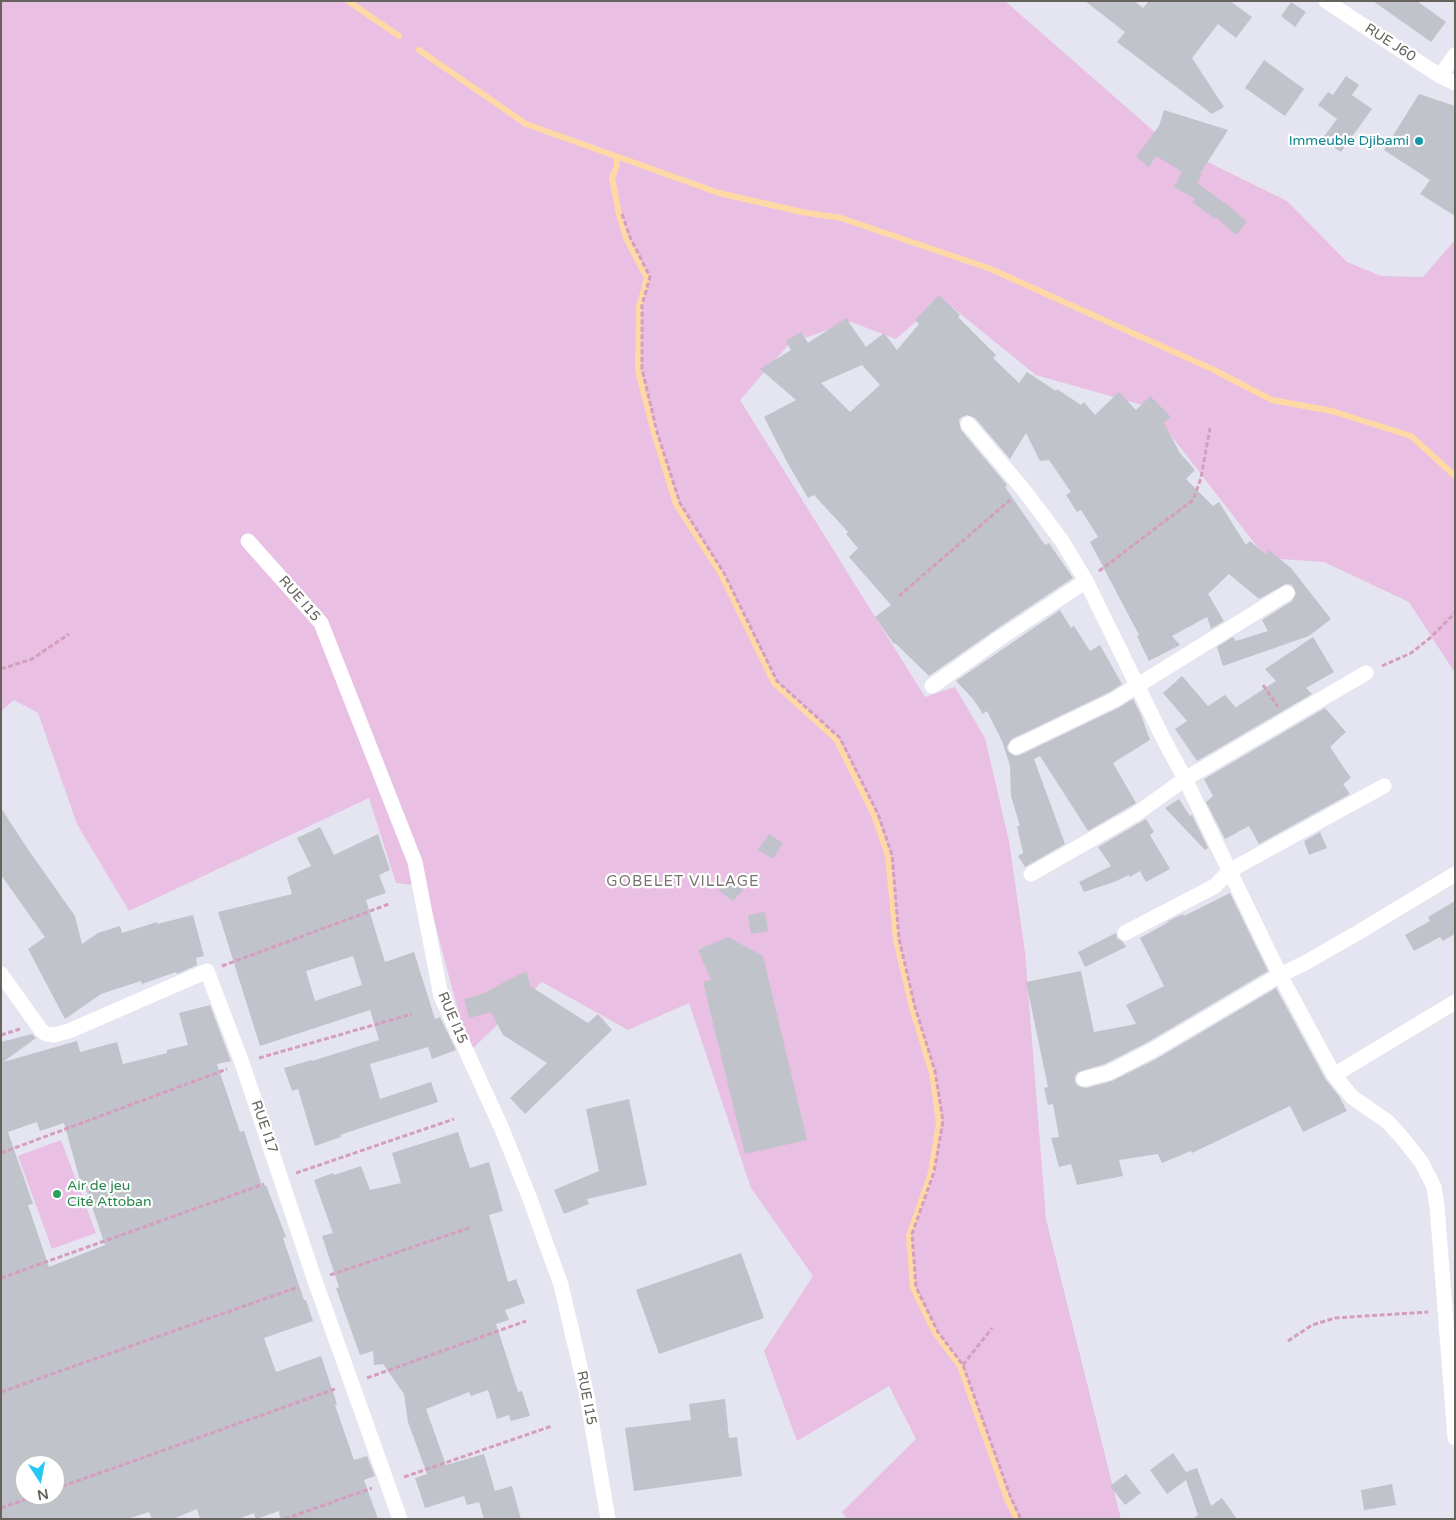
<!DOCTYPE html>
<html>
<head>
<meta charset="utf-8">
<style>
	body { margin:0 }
	#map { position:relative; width:1456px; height:1520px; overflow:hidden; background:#e4e5f0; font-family:"Varela Round",sans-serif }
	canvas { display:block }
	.frame { position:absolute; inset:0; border:2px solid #66635c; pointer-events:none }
	.north { position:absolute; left:15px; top:1455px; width:50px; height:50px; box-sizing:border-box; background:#fff; border:1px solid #c2c1be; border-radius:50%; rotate:169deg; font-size:14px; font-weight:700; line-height:20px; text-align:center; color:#66635c }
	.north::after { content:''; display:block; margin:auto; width:18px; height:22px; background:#23c8f6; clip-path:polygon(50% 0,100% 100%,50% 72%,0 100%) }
</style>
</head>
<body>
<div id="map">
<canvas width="1456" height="1520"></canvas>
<div class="frame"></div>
<div class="north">N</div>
</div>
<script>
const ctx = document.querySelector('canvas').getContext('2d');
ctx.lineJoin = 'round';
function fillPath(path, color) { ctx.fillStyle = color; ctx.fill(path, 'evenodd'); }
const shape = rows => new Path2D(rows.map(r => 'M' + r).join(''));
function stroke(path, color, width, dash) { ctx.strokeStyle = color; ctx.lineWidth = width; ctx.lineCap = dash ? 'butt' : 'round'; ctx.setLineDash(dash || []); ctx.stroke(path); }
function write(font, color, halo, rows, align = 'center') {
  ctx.font = font + ' "Varela Round",sans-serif'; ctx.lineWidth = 4.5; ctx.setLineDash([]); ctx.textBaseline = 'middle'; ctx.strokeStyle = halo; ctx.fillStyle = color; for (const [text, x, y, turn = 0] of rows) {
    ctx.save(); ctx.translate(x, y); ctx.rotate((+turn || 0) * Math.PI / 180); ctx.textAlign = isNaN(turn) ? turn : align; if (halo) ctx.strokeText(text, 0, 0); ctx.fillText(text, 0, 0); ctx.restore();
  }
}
fillPath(shape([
	[1,1,1005,1,1165,141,1287,201,1347,262,1381,276,1423,277,1455,240,1455,673,1409,602,1324,562,1266,558,1149,407,1036,375,942,299,896,339,851,322,790,343,740,400,925,697,955,687,985,738,1009,841,1025,952,1046,1219,1121,1519,847,1519,842,1512,916,1439,889,1386,797,1441,764,1351,813,1276,751,1188,689,1003,628,1030,542,982,469,1052,425,886,396,883,369,798,129,911,77,824,38,713,14,700,1,711],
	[61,1140,96,1233,52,1249,18,1156]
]), '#e9bfe3');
stroke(shape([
	[348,1,399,36],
	[419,50,526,124,719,193,802,212,841,218,991,269,1212,369,1272,400,1332,411,1411,436,1455,476],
	[617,158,617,165,612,178,619,214,626,238,647,278,639,307,638,371,654,433,676,504,721,574,774,683,836,739,874,815,888,856,896,940,912,1008,932,1073,939,1122,931,1173,909,1236,913,1288,935,1333,960,1366,1007,1499,1017,1519]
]), '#ffd9a5', 6);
fillPath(shape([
	[1085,1,1134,1,1143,8,1149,1,1230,1,1252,17,1236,38,1218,24,1192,58,1224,107,1212,114,1117,42,1125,32],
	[1373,1,1417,1,1446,22,1431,42],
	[1291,2,1306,12,1295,27,1281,16],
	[1264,60,1304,89,1285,116,1245,88],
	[1346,76,1359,85,1352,95,1372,109,1341,152,1322,139,1337,119,1318,105,1328,92,1333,95],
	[1419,94,1455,106,1455,216,1420,194,1430,180,1384,150],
	[1164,110,1228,130,1200,174,1202,175,1197,183,1229,206,1247,222,1236,235,1216,217,1215,219,1192,202,1195,199,1174,187,1182,172,1156,156,1149,167,1136,157,1159,126],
	[939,295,960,315,958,317,996,355,993,358,1019,383,1027,372,1056,391,1057,389,1081,405,1084,402,1095,415,1119,392,1136,410,1150,396,1171,417,1164,423,1180,453,1195,470,1186,479,1213,506,1219,502,1246,545,1250,541,1265,554,1269,550,1291,568,1331,619,1309,636,1223,666,1217,647,1233,637,1236,641,1268,631,1262,620,1292,601,1296,593,1292,585,1286,584,1259,599,1229,574,1208,594,1224,621,1211,629,1207,617,1172,636,1180,645,1149,661,1137,636,1139,635,1090,542,1098,537,1081,510,1077,512,1066,495,1071,492,1049,460,1040,461,1026,433,1010,459,975,418,967,415,962,417,959,420,961,430,1007,485,1005,487,1045,545,1049,543,1073,578,995,630,929,676,895,643,894,644,875,617,891,605,849,557,858,548,846,534,848,532,814,495,808,498,787,462,764,417,796,400,760,369,791,350,786,341,801,332,808,343,846,318,866,347,884,333,897,350,919,324,915,320],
	[862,365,880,385,850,412,821,383],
	[1060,610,1071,628,1074,626,1090,651,1100,645,1122,684,1110,692,1012,739,1007,746,1008,751,1015,756,1020,755,1118,708,1133,699,1141,715,1150,740,1113,763,1136,803,1088,831,1040,756,1034,759,1065,844,1025,867,1018,856,1023,853,1017,826,1020,826,1011,796,1010,766,1002,741,987,711,983,714,973,699,956,681],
	[1313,637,1334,672,1306,688,1312,694,1197,761,1175,729,1187,721,1163,693,1182,676,1208,706,1225,695,1237,709,1236,707,1276,681,1265,669],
	[1325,708,1346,732,1330,747,1351,778,1343,784,1350,794,1259,844,1249,826,1225,839,1206,802,1213,796,1204,779],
	[1179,799,1190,816,1192,815,1208,848,1205,850,1165,808],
	[1,808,27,848,75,916,82,944,98,933,120,926,122,933,157,922,157,924,193,915,204,956,196,958,197,965,177,974,176,972,142,984,141,981,101,994,65,1019,28,949,45,937,1,875],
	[1146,819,1154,832,1150,835,1170,869,1146,882,1140,871,1130,877,1129,875,1114,882,1084,892,1079,882,1111,866,1098,847],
	[320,827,334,855,378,834,390,870,379,875,386,893,366,900,385,962,414,952,435,1019,440,1017,456,1050,432,1059,428,1047,370,1064,380,1099,431,1082,438,1102,340,1135,341,1137,315,1146,298,1089,292,1091,284,1068,312,1060,312,1061,379,1040,370,1010,260,1046,218,912,292,894,287,877,311,866,297,838],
	[353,956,362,985,315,1001,306,971],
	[1320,832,1327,848,1309,855,1304,841],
	[769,834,783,843,773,859,758,850],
	[727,877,744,889,733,901,718,890],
	[1230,893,1268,971,1148,1042,1105,1064,1078,1072,1075,1077,1075,1082,1078,1086,1086,1088,1112,1081,1158,1058,1276,988,1326,1080,1339,1096,1347,1111,1303,1132,1290,1106,1192,1153,1191,1151,1162,1163,1158,1154,1119,1160,1123,1176,1077,1185,1071,1164,1059,1167,1051,1138,1059,1137,1053,1104,1048,1105,1044,1088,1048,1087,1026,982,1081,971,1094,1032,1136,1024,1126,1005,1164,986,1140,938,1167,923,1168,921,1183,914,1184,916],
	[1455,901,1455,934,1443,941,1440,937,1414,951,1405,935,1430,921,1428,917],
	[765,912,768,931,751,934,748,915],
	[1116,933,1117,938,1123,942,1126,947,1085,967,1078,952],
	[728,937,763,956,807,1140,745,1154,703,982,711,980,698,950],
	[527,972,530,986,588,1023,598,1014,612,1030,525,1114,510,1098,547,1063,503,1035,491,1012,469,1018,464,999,482,994,518,975],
	[210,1005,231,1061,217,1064,240,1132,244,1131,262,1186,266,1185,286,1237,283,1238,304,1300,306,1300,313,1321,264,1338,276,1372,321,1356,337,1404,335,1405,354,1460,367,1456,375,1476,364,1480,378,1519,280,1519,279,1511,256,1519,254,1513,238,1519,200,1519,197,1509,173,1519,152,1519,149,1512,127,1519,1,1519,1,1042,32,1034,36,1038,3,1062,77,1041,80,1052,117,1042,123,1064,167,1053,167,1050,188,1045,179,1013],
	[37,1122,40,1131,64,1123,81,1184,84,1183,105,1245,49,1267,28,1205,33,1204,8,1132],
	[25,1465,55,1465,55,1495,25,1495],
	[629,1099,647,1185,587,1199,589,1204,564,1214,554,1190,599,1171,586,1109],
	[458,1132,470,1168,489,1162,503,1211,489,1215,508,1282,516,1279,525,1303,505,1310,509,1320,496,1324,518,1392,522,1391,530,1416,511,1421,509,1415,497,1419,488,1390,471,1396,469,1392,426,1409,446,1465,484,1454,495,1491,512,1486,521,1519,484,1519,479,1502,467,1505,464,1496,425,1508,415,1478,427,1474,408,1422,404,1394,383,1364,374,1365,373,1351,360,1355,336,1288,339,1287,322,1236,333,1233,314,1180,333,1173,334,1175,361,1166,370,1190,401,1183,392,1153],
	[741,1253,764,1318,659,1354,636,1290],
	[725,1399,729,1438,737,1437,742,1476,634,1491,625,1428,691,1420,689,1404],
	[1173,1453,1186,1472,1197,1468,1211,1506,1222,1498,1237,1519,1193,1519,1198,1515,1186,1480,1167,1494,1150,1470],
	[1126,1474,1141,1493,1125,1505,1110,1486],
	[1392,1484,1396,1505,1364,1510,1361,1490]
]), '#c1c3cb');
stroke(shape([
	[622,214,630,237,650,277,642,305,642,369,657,432,680,503,724,573,777,681,840,738,878,814,892,855,899,939,915,1007,935,1071,943,1121,934,1172,912,1234,916,1287,938,1332,963,1365,1011,1498,1021,1519],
	[1099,571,1193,500,1201,478,1210,428],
	[899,596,1010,500],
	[1382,666,1411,653,1430,638,1455,613],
	[1,669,32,659,69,634],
	[1263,685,1278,707],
	[222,966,389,904],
	[1,1035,20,1029],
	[259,1058,412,1014],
	[1,1153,227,1069],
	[296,1173,454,1119],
	[330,1275,472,1227],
	[1,1278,264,1184],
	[1288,1341,1312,1325,1335,1318,1428,1312],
	[963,1365,992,1328],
	[367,1378,526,1321],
	[1,1392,298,1287],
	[404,1477,552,1426],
	[55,1489,335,1389],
	[1,1508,38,1495],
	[285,1519,372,1488]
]), '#d59dbe', 3, [5, 2.5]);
stroke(shape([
	[1326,1,1440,76,1455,83],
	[1440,76,1455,55],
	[968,424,1023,489,1062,541,1086,581,1163,738,1185,779,1280,975,1334,1075,1352,1097,1388,1122,1404,1140,1422,1163,1434,1187,1437,1206,1455,1438],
	[248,541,321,623,415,862,441,996,502,1129,530,1199,561,1285,587,1396,608,1519],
	[932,686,1000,638,1086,581],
	[1016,747,1114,700,1287,593],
	[1031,874,1136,814,1185,779,1366,673],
	[1125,933,1215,886,1229,871,1384,786],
	[1,974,41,1030,46,1034,54,1035,69,1031,207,971,242,1063,315,1281,400,1519],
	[1334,1075,1455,1002],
	[1084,1079,1108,1073,1153,1050,1280,975,1305,963,1359,932,1455,874]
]), '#fff', 15);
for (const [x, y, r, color] of [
	[1419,141,5,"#0f9aa8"],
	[57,1194,5,"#2e9e5b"]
]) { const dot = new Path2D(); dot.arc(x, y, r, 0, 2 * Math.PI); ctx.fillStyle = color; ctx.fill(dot); stroke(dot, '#fff', 2); }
write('14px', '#66635c', '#fff', [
	["RUE J60",1390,43,33],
	["RUE I15",299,599,49],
	["RUE I15",452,1018,67],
	["RUE I17",264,1127,71],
	["RUE I15",586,1398,79]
]);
write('14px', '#0d838f', '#fff', [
	["Immeuble Djibami",1409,141]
], 'right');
write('14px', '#27864d', '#fff', [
	["Air de jeu",67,1186],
	["Cité Attoban",67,1202]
], 'left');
ctx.letterSpacing = '1px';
write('15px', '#78746d', '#fff', [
	["GOBELET VILLAGE",683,882]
]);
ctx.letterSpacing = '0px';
</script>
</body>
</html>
